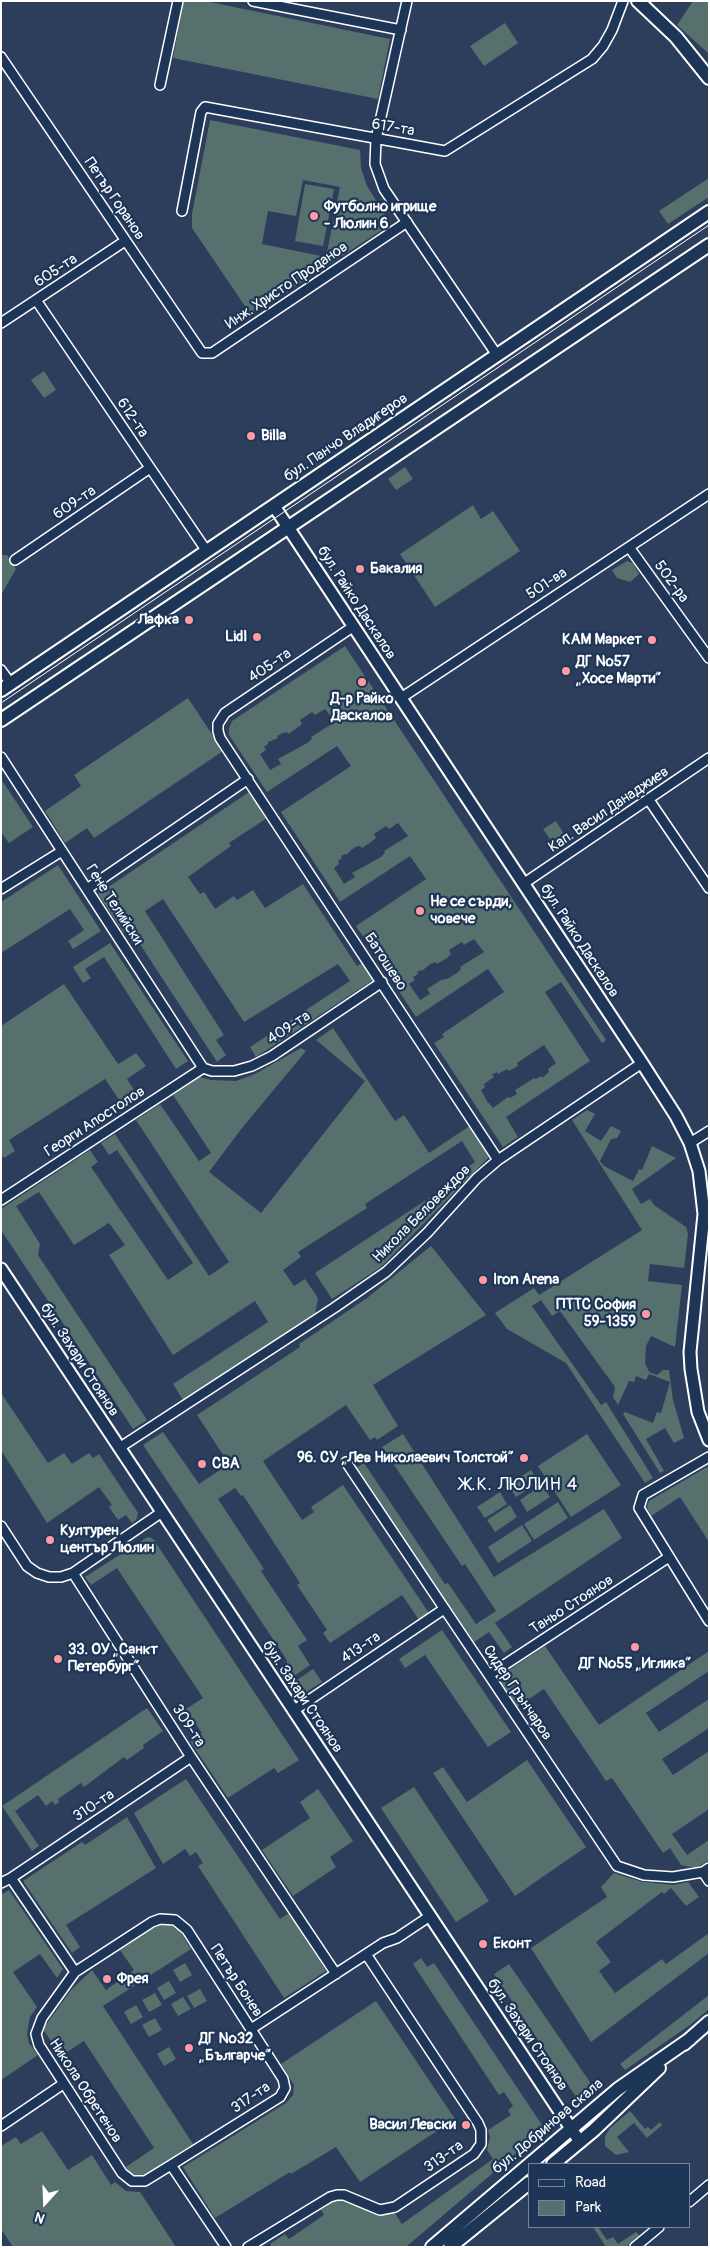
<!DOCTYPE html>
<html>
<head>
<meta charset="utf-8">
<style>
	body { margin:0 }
	#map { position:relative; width:710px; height:2248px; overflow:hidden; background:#2c3e5c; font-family:Pangolin,sans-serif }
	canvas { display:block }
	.frame { position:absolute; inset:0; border:2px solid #fff; pointer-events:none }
	.legend { position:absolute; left:528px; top:2163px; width:162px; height:65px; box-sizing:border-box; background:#1d3557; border:1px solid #77869a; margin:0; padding:6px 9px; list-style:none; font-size:15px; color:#fff }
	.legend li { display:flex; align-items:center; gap:10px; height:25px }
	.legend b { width:25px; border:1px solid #77869a }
	.north { position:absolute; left:20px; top:2178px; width:50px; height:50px; -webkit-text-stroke:4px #1d3557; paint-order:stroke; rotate:200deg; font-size:14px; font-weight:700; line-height:20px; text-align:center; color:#fff }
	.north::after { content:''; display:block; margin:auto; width:18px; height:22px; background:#fff; clip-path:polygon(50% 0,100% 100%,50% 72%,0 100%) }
</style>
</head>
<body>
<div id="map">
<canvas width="710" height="2248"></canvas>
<div class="frame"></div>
<ul class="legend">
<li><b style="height:6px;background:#1d3557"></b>Road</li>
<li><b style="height:14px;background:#55706d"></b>Park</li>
</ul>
<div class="north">N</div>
</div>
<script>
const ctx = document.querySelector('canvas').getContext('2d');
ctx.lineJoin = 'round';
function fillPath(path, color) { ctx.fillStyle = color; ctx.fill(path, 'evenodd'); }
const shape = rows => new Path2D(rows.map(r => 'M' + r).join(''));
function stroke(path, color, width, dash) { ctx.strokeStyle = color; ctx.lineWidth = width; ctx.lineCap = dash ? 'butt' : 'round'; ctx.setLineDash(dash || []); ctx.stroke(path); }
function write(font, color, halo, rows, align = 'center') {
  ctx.font = font + ' Pangolin,sans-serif'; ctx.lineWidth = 4.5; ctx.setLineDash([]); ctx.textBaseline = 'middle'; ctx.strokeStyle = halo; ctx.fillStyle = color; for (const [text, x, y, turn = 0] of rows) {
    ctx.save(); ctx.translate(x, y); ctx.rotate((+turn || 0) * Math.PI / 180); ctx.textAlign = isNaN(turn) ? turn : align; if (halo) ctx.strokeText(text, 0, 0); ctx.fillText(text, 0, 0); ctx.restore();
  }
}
fillPath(shape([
	[184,1,205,1,390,39,378,99,173,58],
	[693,1,709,1,709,54,677,25],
	[505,23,518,43,484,66,470,46],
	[210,120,360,150,361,168,367,186,391,224,251,315,192,228,192,214],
	[303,180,340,187,326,257,262,244,268,211,296,216],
	[709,178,709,197,668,224,659,211],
	[305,184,334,189,323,246,295,241],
	[44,371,56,390,44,398,31,380],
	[405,467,413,479,396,490,388,479],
	[473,505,481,519,493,511,520,551,435,607,400,554],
	[1,555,7,555,16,569,1,595],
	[627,561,633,563,639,574,630,582,617,578,612,570],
	[345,646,606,1040,602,1043,561,982,545,992,590,1061,506,1117,518,1137,503,1147,434,1043,444,1037,442,1034,504,992,488,969,416,1017,356,926,426,879,410,856,340,902,281,812,351,766,337,746,267,792,229,735,229,728,232,721],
	[325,709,335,722,311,737,312,739,307,743,278,759,281,764,270,770,260,754,266,750,264,747,268,744,268,742,278,738,277,736,281,734,287,732,288,734,297,728,302,724,300,720,312,712,315,715],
	[398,823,408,836,384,851,385,853,381,857,352,873,355,877,344,884,334,868,339,864,338,861,342,858,341,856,345,854,346,855,355,847,360,846,362,848,371,842,376,838,374,834,386,826,389,829],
	[474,939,484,952,460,967,461,969,457,973,447,979,441,980,427,989,430,994,420,1000,409,984,415,980,413,977,418,974,417,972,421,970,422,971,430,964,436,962,437,964,447,958,451,954,449,950,462,942,464,945],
	[544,1045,556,1063,548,1069,549,1072,542,1078,541,1076,536,1079,534,1078,520,1087,515,1090,517,1094,510,1098,508,1097,493,1108,489,1103,488,1103,481,1090,485,1087,484,1084,494,1077,492,1075,497,1072,498,1074,507,1069,509,1071,518,1066,517,1063],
	[188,698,223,751,94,838,87,828,65,843,45,811,81,786,74,775],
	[1,779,33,827,9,843,1,832],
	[249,792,267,818,229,843,231,846,188,877,200,894,204,892,215,909,234,896,237,900,253,890,265,908,303,884,357,966,365,961,376,978,256,1057,250,1047,350,981,338,964,244,1022,163,899,145,911,224,1035,216,1040,226,1055,217,1062,130,929,124,933,98,894],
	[556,821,567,839,555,847,543,829],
	[58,865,101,931,73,949,68,941,84,930,70,909,1,953,1,902],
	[110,943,188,1061,176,1069,104,957,85,969,91,978,83,983,73,967],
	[64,984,118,1064,136,1053,146,1066,127,1079,138,1096,123,1106,105,1079,9,1140,15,1151,4,1158,1,1154,1,1026],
	[333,1028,395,1121,404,1115,429,1153,471,1125,491,1155,381,1267,332,1299,315,1273,452,1183,450,1179,475,1162,462,1141,365,1204,367,1208,298,1252,301,1257,283,1270,294,1286,305,1279,318,1298,315,1314,183,1400,173,1384,268,1322,255,1301,173,1355,109,1255,125,1245,109,1223,74,1245,39,1192,16,1206,40,1244,38,1255,147,1420,133,1429,1,1230,1,1209,90,1150,98,1162,91,1167,168,1280,193,1263,117,1150,109,1155,101,1143,115,1134,209,1276,229,1262,136,1120,160,1104,199,1161,211,1153,173,1095,200,1077,211,1080,236,1081,255,1074,301,1048,306,1051,242,1128,209,1172,261,1213,365,1081,316,1040],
	[587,1110,595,1114,585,1131,601,1141,611,1126,621,1131,617,1138,611,1139,600,1161,604,1166,633,1181,639,1169,642,1170,652,1146,676,1158,632,1189,641,1204,650,1199,654,1205,686,1227,688,1234,684,1268,650,1264,648,1281,682,1285,675,1347,651,1336,646,1346,645,1363,649,1372,657,1375,663,1370,669,1370,673,1400,684,1438,674,1443,665,1428,646,1439,664,1471,660,1473,623,1414,625,1412,653,1423,657,1412,661,1413,670,1382,649,1374,646,1380,636,1376,634,1382,629,1381,618,1405,613,1397,615,1387,560,1311,552,1316,541,1300,532,1306,601,1405,606,1402,653,1478,645,1483,566,1363,507,1329,495,1313,534,1288,539,1295,642,1230,572,1120],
	[431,1246,486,1315,373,1385,398,1426,377,1440,375,1437,370,1440,346,1405,263,1461,302,1520,314,1512,311,1507,343,1485,429,1613,419,1620,402,1595,330,1643,323,1633,327,1630,297,1585,300,1583,243,1495,241,1496,235,1488,218,1499,264,1569,261,1571,307,1640,298,1646,310,1665,294,1676,287,1665,287,1660,143,1445,163,1432,199,1484,229,1464,197,1415,300,1347,299,1344,367,1298],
	[1,1393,48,1463,64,1453,72,1464,89,1453,93,1458,99,1454,138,1513,136,1520,132,1523,126,1515,118,1520,109,1507,112,1505,99,1487,47,1523,1,1450],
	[403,1434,494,1577,604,1509,622,1538,495,1623,512,1647,504,1653,489,1632,474,1642,356,1468,364,1463,445,1584,448,1583,476,1624,496,1611,465,1564,462,1566,382,1447],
	[587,1434,621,1485,571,1517,538,1466],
	[707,1467,709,1471,709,1542,680,1497,651,1516,647,1507,649,1501],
	[531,1470,539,1482,516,1497,508,1485],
	[542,1485,550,1497,527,1512,520,1500],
	[500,1492,507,1504,485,1518,477,1507],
	[558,1502,568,1518,534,1540,524,1524],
	[510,1505,517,1517,495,1532,487,1520],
	[522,1525,532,1541,498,1563,488,1547],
	[146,1538,150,1537,154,1540,299,1760,278,1773,274,1768,228,1798,190,1741,202,1733,186,1709,203,1698,117,1568,91,1585,85,1577],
	[442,1630,511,1732,488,1747,425,1655,405,1668,399,1659],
	[545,1646,599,1725,709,1651,709,1671,646,1713,659,1732,709,1699,709,1728,662,1759,673,1775,709,1751,709,1809,672,1834,687,1855,709,1840,709,1860,696,1868,681,1865,670,1848,663,1853,612,1778,606,1781,544,1689,517,1707,497,1678],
	[313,1669,322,1682,306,1692,297,1680],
	[147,1708,163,1731,143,1745,144,1748,127,1760,124,1757,84,1787,81,1783,58,1799,59,1802,55,1805,52,1801,46,1806,38,1795,15,1811,39,1846,32,1851,2,1806],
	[527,1760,586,1847,515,1896,433,1773,443,1767,467,1802],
	[186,1779,280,1919,289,1913,326,1971,284,1998,198,1866,203,1863,196,1852,190,1856,185,1849,163,1864,134,1813],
	[414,1787,489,1901,456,1922,381,1808],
	[318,1789,353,1841,330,1857,336,1867,293,1896,262,1850,310,1818,300,1802],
	[127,1817,156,1868,66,1925,80,1947,72,1953,23,1881,82,1842,85,1845],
	[614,1873,643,1882,673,1885,688,1882,699,1897,686,1906,671,1888,664,1894,662,1892,596,1942,611,1962,599,1971,615,1993,662,1959,666,1964,709,1933,709,1953,591,2042,531,1948,607,1897,601,1887],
	[9,1890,63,1969,57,1978,40,1954,13,1972,37,2007,30,2017,27,2034,29,2043,38,2055,1,2080,1,1895],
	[160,1924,166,1924,178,1928,191,1949,103,2006,193,2144,144,2175,136,2176,129,2172,126,2167,154,2148,84,2041,61,2056,43,2029,71,1990,92,1970,106,1990,134,1970,120,1950],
	[421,1958,427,1967,434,1963,542,2125,541,2132,406,2247,272,2247,270,2244,285,2234,289,2239,324,2215,321,2210,337,2199,378,2214,394,2212,402,2224,493,2159,487,2150,490,2137,488,2130,511,2115,508,2110,513,2106,504,2092,499,2095,413,1964],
	[185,1963,192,1975,180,1982,173,1970],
	[509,1964,596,2091,580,2103,494,1974],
	[169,1981,176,1993,164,2000,157,1988],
	[200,1989,207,2001,194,2008,187,1996],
	[155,1993,162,2005,149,2012,142,2000],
	[709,1995,709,2009,690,2025,625,2070,620,2064],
	[183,1997,191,2009,178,2016,171,2004],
	[376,2001,455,2119,360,2182,336,2147,291,2174,290,2172,215,2218,183,2167,286,2103,293,2095,294,2085,281,2064],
	[136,2005,143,2017,131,2024,124,2012],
	[155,2018,162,2030,149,2037,142,2025],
	[169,2047,176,2059,164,2066,157,2054],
	[630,2111,645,2129,648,2127,651,2130,660,2122,662,2125,647,2138,634,2123,617,2137,629,2152,616,2155,605,2146,605,2136,610,2128],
	[42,2131,68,2170,92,2155,111,2185,115,2182,126,2191,140,2192,176,2247,13,2247,1,2229,1,2146,16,2137,21,2144],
	[593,2227,598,2227,607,2240,613,2237,618,2244,636,2232,640,2236,626,2247,606,2247]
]), '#55706d');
const minor = shape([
	[253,1,401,30],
	[407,1,376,139,375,164,384,189,497,355],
	[1,57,202,353,212,353,407,222],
	[160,85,178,1],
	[182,211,201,112,205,107,445,151,592,59,603,46,612,30,623,1],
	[36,300,206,550],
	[1,323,125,241],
	[629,547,709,658],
	[15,560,150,468],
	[354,626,225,713,218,724,218,731,220,738,498,1160],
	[1,670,11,684],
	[401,698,709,494],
	[1,757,203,1068],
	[649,800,709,888],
	[523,884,709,758],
	[1,889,62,851],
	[87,889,248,779],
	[203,1068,212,1071,234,1071,252,1066,272,1056,382,982],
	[690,1143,709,1131],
	[1,1200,203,1068],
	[119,1448,334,1308,386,1272,427,1233,477,1178,498,1160,642,1063],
	[709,1457,643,1495,639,1508,709,1621],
	[346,1462,617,1866,644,1875,673,1877,703,1872,709,1868],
	[1,1526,27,1566,37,1573,49,1577,61,1577,73,1573,162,1512],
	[73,1573,191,1757,336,1974],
	[489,1675,669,1557],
	[293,1711,444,1609],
	[703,1872,709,1881],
	[11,1878,191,1757],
	[1,1883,11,1878,75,1972,42,2018,36,2034,39,2045,122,2173,132,2181,145,2181,171,2165,226,2247],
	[75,1972,152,1922,160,1919,175,1920,187,1930,283,2079,285,2088,280,2097,171,2165],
	[251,2029,383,1943,397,1938,430,1916],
	[1,2126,63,2084],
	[689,2202,709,2185],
	[248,2247,330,2197,337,2195,344,2195,380,2210,395,2207,474,2154,481,2144,481,2130,478,2123,366,1954],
	[635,2247,659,2227]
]);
const tertiary = shape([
	[274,506,642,1063,676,1116,690,1143,699,1171,704,1214,690,1352,691,1369,698,1412,709,1440],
	[1,1269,580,2142]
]);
const secondary = shape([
	[638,1,676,37,709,78],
	[1,690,709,212],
	[1,720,709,245],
	[684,2044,709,2022],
	[553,2164,594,2130,659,2068],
	[432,2247,618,2089,690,2039],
	[450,2247,529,2183]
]);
stroke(minor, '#fff', 12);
stroke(tertiary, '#fff', 15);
stroke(secondary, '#fff', 16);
stroke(minor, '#1d3557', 9);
stroke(tertiary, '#1d3557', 11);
stroke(secondary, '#1d3557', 12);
stroke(shape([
	[1,703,709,225]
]), '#fff', 1);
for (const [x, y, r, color] of [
	[314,216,5,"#ff9aa2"],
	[251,436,5,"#ff9aa2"],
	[360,569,5,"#ff9aa2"],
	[189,620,5,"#ff9aa2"],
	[257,637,5,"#ff9aa2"],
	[652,640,5,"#ff9aa2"],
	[566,671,5,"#ff9aa2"],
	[362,682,5,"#ff9aa2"],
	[420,911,5,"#ff9aa2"],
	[483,1280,5,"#ff9aa2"],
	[646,1314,5,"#ff9aa2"],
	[524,1458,5,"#ff9aa2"],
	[202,1464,5,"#ff9aa2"],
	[50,1540,5,"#ff9aa2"],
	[635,1647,5,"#ff9aa2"],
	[58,1659,5,"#ff9aa2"],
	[483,1944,5,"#ff9aa2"],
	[107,1979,5,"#ff9aa2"],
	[189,2048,5,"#ff9aa2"],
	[466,2125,5,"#ff9aa2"]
]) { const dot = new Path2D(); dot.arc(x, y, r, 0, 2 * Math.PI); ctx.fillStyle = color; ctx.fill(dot); stroke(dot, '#1d3557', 2); }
write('15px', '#fff', '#1d3557', [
	["617-та",393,128,10],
	["Петър Горанов",114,199,56],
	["605-та",56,271,-33],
	["Инж. Христо Проданов",287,286,-34],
	["612-та",132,418,56],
	["бул. Панчо Владигеров",346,438,-34],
	["609-та",75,503,-34],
	["502-ра",671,582,54],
	["501-ва",547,584,-33],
	["бул. Райко Даскалов",356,603,57],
	["405-та",270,666,-34],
	["Кап. Васил Данаджиев",609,810,-34],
	["Гене Телийски",114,905,57],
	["бул. Райко Даскалов",579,941,57],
	["Батошево",385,962,57],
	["409-та",289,1028,-33],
	["Георги Апостолов",95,1122,-33],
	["Никола Беловеждов",422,1214,-45],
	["бул. Захари Стоянов",79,1360,57],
	["Таньо Стоянов",572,1605,-33],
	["413-та",361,1648,-34],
	["Сидер Грънчаров",517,1693,56],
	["бул. Захари Стоянов",302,1697,56],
	["309-та",188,1726,57],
	["310-та",94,1806,-33],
	["Петър Бонев",236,1981,57],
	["бул. Захари Стоянов",527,2035,56],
	["Никола Обретенов",85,2091,57],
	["317-та",251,2098,-34],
	["бул. Добринова скала",548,2127,-40],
	["313-та",444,2157,-35]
]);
write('bold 15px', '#fff', '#1d3557', [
	["Футболно игрище",324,207],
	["- Люлин 6",324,224],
	["Billa",261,436],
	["Бакалия",370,569],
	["Лафка",179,620,"right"],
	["Lidl",247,637,"right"],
	["КАМ Маркет",642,640,"right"],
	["ДГ №57",576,662],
	["„Хосе Марти“",576,679],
	["Д-р Райко",362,699,"center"],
	["Даскалов",362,716,"center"],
	["Не се сърди,",430,902],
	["човече",430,919],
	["Iron Arena",493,1280],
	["ПТТС София",636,1305,"right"],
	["59-1359",636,1322,"right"],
	["96. СУ „Лев Николаевич Толстой“",514,1458,"right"],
	["CBA",212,1464],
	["Културен",60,1531],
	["център Люлин",60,1548],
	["33. ОУ „Санкт",68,1650],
	["Петербург“",68,1667],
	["ДГ №55 „Иглика“",635,1664,"center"],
	["Еконт",493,1944],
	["Фрея",117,1979],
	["ДГ №32",199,2039],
	["„Българче“",199,2056],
	["Васил Левски",456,2125,"right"]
], 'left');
ctx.letterSpacing = '1px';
write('18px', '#fff', '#1d3557', [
	["Ж.К. ЛЮЛИН 4",519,1485]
]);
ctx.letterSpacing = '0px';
</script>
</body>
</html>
